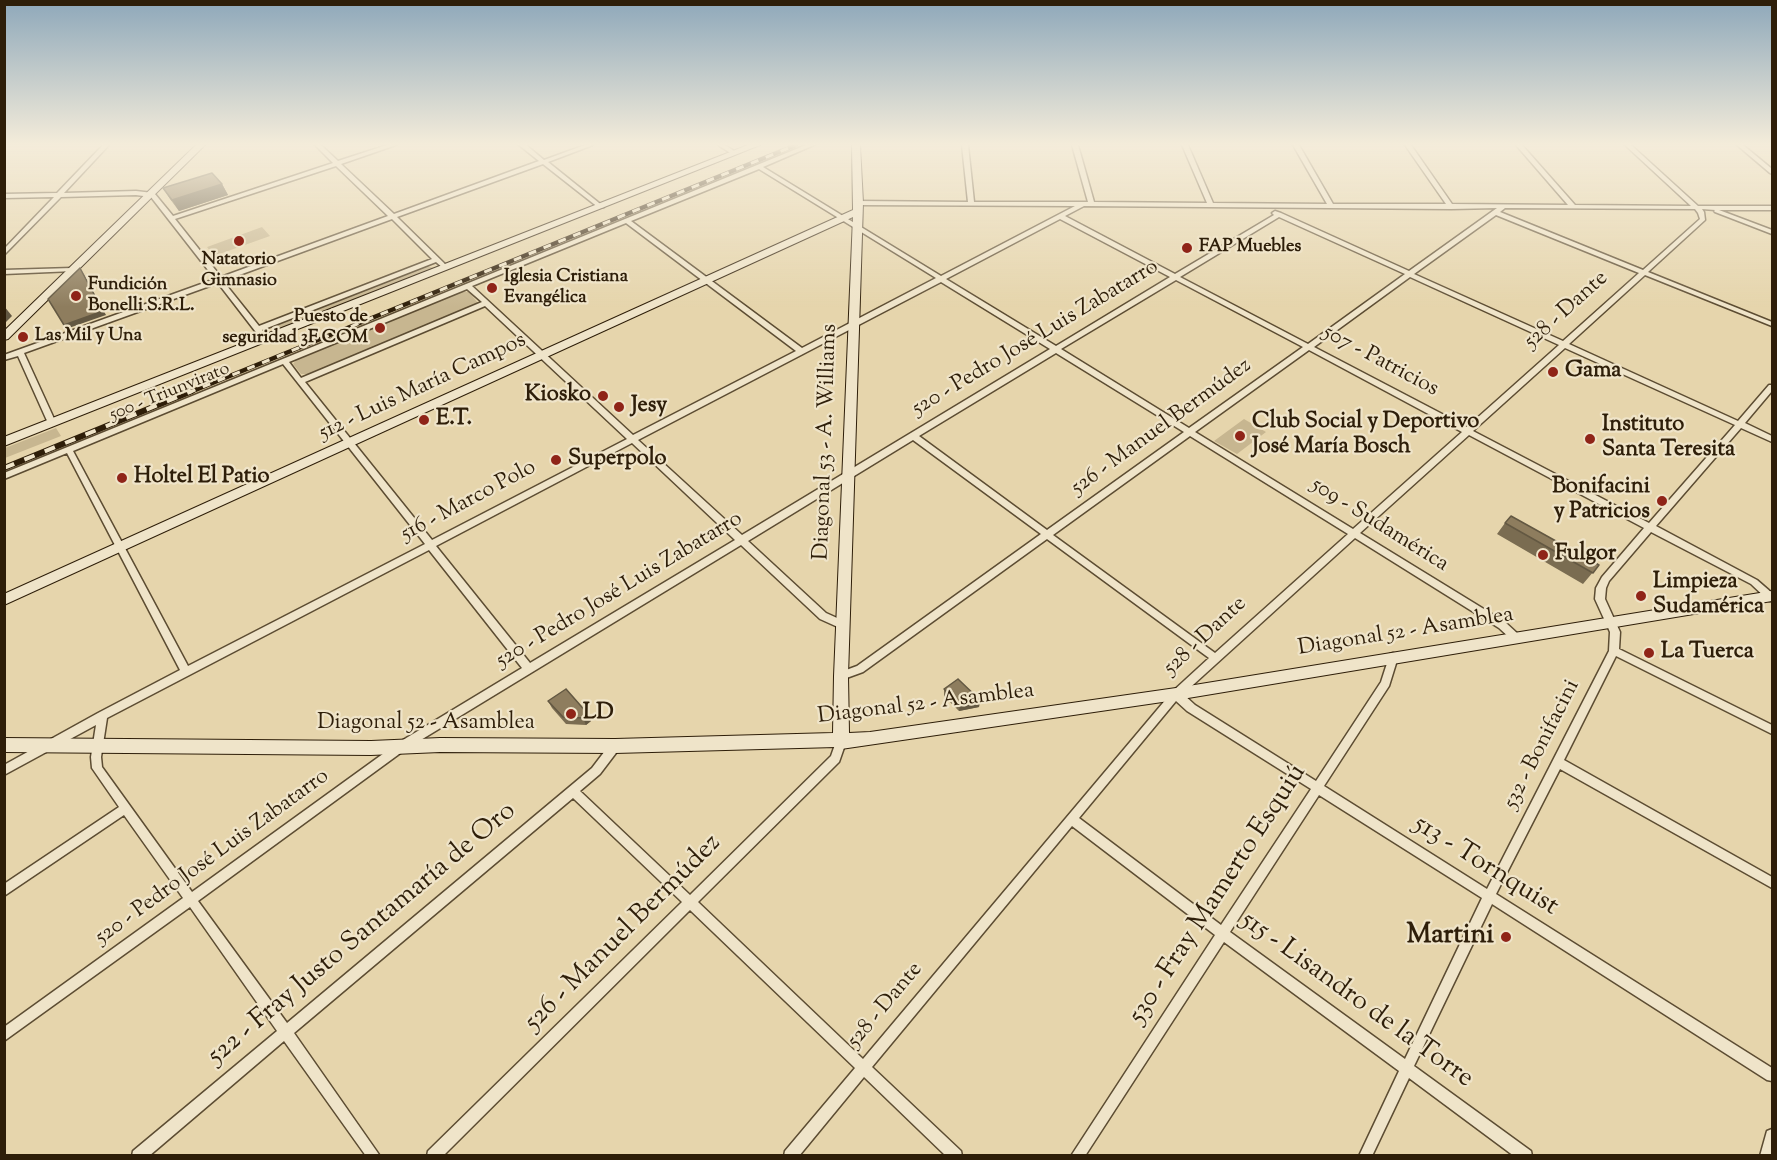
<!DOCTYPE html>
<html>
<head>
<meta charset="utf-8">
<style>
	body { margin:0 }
	#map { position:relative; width:1777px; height:1160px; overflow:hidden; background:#e6d5ac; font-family:"Sorts Mill Goudy",serif }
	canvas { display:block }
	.frame { position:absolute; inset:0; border:6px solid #2e1e09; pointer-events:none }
</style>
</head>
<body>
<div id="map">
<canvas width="1777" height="1160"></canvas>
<div class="frame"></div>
</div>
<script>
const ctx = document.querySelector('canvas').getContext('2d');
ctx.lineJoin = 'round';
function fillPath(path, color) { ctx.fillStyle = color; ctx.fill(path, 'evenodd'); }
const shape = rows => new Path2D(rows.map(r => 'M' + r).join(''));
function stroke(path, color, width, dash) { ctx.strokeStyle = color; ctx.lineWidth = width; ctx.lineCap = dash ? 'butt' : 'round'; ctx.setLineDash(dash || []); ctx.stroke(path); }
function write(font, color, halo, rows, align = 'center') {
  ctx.font = font + ' "Sorts Mill Goudy",serif'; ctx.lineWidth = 4.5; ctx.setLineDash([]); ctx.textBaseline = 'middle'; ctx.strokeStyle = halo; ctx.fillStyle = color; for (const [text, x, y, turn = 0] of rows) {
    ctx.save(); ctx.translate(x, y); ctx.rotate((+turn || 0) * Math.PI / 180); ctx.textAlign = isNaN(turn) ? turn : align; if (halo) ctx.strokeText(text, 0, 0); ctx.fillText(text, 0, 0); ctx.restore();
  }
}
fillPath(shape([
	[262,227,270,236,214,256,207,247],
	[427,266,434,268,433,270,279,331,275,329,275,325],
	[461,292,469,292,478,303,310,374,301,374,293,364,298,358],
	[1244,419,1266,432,1237,454,1214,441],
	[56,428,61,436,5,458,5,448]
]), '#c7b690');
const street = shape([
	[103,145,109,145,64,193,136,191,153,193,155,194,173,216,333,163,315,145,321,145,338,161,387,145,396,145,341,164,394,214,539,161,519,145,526,145,544,160,585,145,593,145,548,162,604,207,599,208,543,164,397,217,447,266,447,268,443,268,436,262,262,330,269,338,268,340,262,340,218,283,24,353,56,423,52,426,48,423,18,356,4,360,4,355,215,279,151,197,136,195,61,197,4,255,4,249,54,197,4,198,4,194,57,193,103,145],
	[336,166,388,216,221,277,175,219,336,166],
	[392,219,432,259,259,326,223,281,392,219],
	[718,145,725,145,737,153,732,154,718,145],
	[806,145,814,145,763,167,941,276,1075,206,858,205,855,203,858,201,968,202,962,145,968,145,974,202,1088,202,1072,145,1078,145,1094,202,1207,203,1182,145,1188,145,1213,203,1327,204,1293,145,1299,145,1333,204,1446,204,1405,145,1411,145,1452,204,1568,205,1516,145,1522,145,1575,205,1691,206,1625,145,1631,145,1698,206,1772,206,1772,210,1719,210,1772,230,1772,234,1715,212,1714,211,1715,210,1702,209,1704,212,1705,220,1648,272,1772,322,1772,326,1645,275,1569,344,1738,421,1769,385,1772,385,1772,391,1745,423,1772,436,1772,442,1741,428,1656,526,1757,580,1772,593,1772,601,1769,601,1751,584,1651,532,1609,581,1606,588,1605,599,1620,632,1619,649,1772,725,1772,734,1616,656,1564,760,1772,877,1772,888,1560,769,1496,894,1772,1068,1772,1081,1767,1080,1492,904,1414,1066,1531,1151,1532,1156,1514,1156,1409,1078,1372,1156,1359,1156,1399,1071,1224,942,1085,1156,1071,1156,1215,935,1072,826,872,1067,961,1151,962,1156,946,1156,864,1077,799,1156,784,1156,785,1151,855,1068,690,910,443,1156,427,1156,428,1151,682,902,573,798,294,1033,380,1156,366,1156,284,1041,149,1156,132,1156,133,1151,277,1031,190,907,4,1041,4,1027,183,898,124,815,4,896,4,884,119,807,92,768,91,757,96,725,4,775,4,765,98,713,180,670,67,453,4,479,4,473,806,145],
	[759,169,936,278,802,348,631,221,759,169],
	[1084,206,1451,209,1497,208,1409,271,1281,213,1275,211,1272,213,1274,215,1175,274,1065,216,1084,206],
	[1505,208,1695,209,1698,213,1700,219,1643,270,1500,212,1505,208],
	[1496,215,1639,273,1563,341,1414,274,1496,215],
	[1279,217,1405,274,1308,344,1180,277,1279,217],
	[1060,219,1170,277,1056,346,946,279,1060,219],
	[626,223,796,351,633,435,472,286,626,223],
	[1410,277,1559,345,1467,427,1314,347,1410,277],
	[1176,280,1303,347,1189,428,1061,349,1176,280],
	[941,282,1050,349,742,535,638,440,941,282],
	[467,289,482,302,301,378,289,362,467,289],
	[485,306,627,439,432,540,305,382,485,306],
	[1565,348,1735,425,1649,523,1473,431,1565,348],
	[1309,350,1462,432,1353,529,1195,432,1309,350],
	[1056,353,1184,432,1047,530,919,436,1056,353],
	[283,364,425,544,188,666,73,451,283,364],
	[1469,435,1644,528,1602,577,1596,588,1595,599,1610,632,1609,651,1487,889,1324,786,1389,686,1398,657,1396,654,1393,653,1390,654,1381,682,1316,781,1195,705,1183,694,1355,538,1499,628,1512,640,1518,640,1520,637,1518,634,1505,622,1360,533,1469,435],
	[1190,436,1348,534,1215,653,1053,535,1190,436],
	[913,440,1041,534,857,666,838,673,836,676,838,679,841,680,863,672,1047,539,1209,658,1173,691,863,1059,698,902,839,762,846,742,845,739,841,738,837,739,831,756,690,895,580,791,600,774,619,749,620,746,619,743,615,742,611,743,592,768,287,1023,198,901,406,749,741,545,820,619,840,628,846,628,848,625,846,622,826,613,748,541,913,440],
	[632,443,735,540,530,663,436,546,632,443],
	[429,550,522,668,398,743,192,892,102,767,101,757,107,718,429,550],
	[1176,701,1187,711,1311,789,1221,925,1079,818,1176,701],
	[1319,795,1482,898,1405,1059,1230,932,1319,795],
	[1737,145,1743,145,1772,169,1772,174,1770,173,1737,145],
	[72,268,75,270,74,271,4,274,4,270,72,268],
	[1772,1129,1772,1156,1760,1156,1767,1131,1772,1129]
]);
const secondary = shape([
	[196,145,205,145,8,339,4,340,4,331,196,145],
	[748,145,760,145,4,446,4,437,748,145],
	[852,145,860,145,863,203,848,676,849,733,870,732,1176,688,1772,591,1772,601,1176,700,841,749,836,747,615,753,440,752,371,755,4,752,4,738,371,741,440,738,615,739,833,733,834,676,853,217,4,605,4,594,853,210,852,145]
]);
stroke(street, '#5c4c32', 3);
stroke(secondary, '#2e1e09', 2);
fillPath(street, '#efe4c9');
fillPath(secondary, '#efe4c9');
const railFar1 = shape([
	[188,393,796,145]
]);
const rail = shape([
	[4,468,192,391]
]);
stroke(railFar1, '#2e1e09', 4.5);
stroke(rail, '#2e1e09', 6);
stroke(railFar1, '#efe4c9', 3, [8]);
stroke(rail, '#efe4c9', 4, [11]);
fillPath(shape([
	[222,184,228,195,179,211,170,199,163,188],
	[1505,523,1599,565,1583,584,1497,534],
	[944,689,980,700,979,707,959,711,944,696],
	[548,701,588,714,591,721,586,725,566,724,552,708]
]), '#7a6c51');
fillPath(shape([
	[222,184,228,195,179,211,172,200],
	[80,268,106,315,66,329,64,325],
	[4,306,12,316,4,324],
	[980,700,979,707,959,711,960,704],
	[588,714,591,721,586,725,583,718]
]), '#635842');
const building = shape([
	[212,173,222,184,172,200,163,188,212,173],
	[80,268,103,311,64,325,48,299,80,268],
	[1511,516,1599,565,1593,573,1505,523,1511,516],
	[958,679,980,700,960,704,944,689,958,679],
	[566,689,588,714,583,718,563,717,548,701,566,689]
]);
fillPath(building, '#8e7d5e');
stroke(building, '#635842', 1.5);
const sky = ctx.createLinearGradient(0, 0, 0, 307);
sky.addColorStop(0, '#8ea8ba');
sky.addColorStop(0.47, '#f4ecda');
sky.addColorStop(1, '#f4ecda00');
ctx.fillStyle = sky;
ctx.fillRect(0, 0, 1777, 307);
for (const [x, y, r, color] of [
	[239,241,6,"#8f2418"],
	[1187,248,6,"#8f2418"],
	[492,288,6,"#8f2418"],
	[76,296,6,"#8f2418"],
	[380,328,6,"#8f2418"],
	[23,337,6,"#8f2418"],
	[1553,372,6,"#8f2418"],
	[603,396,6,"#8f2418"],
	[619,407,6,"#8f2418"],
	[424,420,6,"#8f2418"],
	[1240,436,6,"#8f2418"],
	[1590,439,6,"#8f2418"],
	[556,460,6,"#8f2418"],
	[122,478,6,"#8f2418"],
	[1662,501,6,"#8f2418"],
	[1543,555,6,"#8f2418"],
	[1641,596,6,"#8f2418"],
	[1649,653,6,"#8f2418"],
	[571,714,6,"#8f2418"],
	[1506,937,6,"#8f2418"]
]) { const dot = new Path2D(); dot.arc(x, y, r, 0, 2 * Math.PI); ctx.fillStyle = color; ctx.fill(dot); stroke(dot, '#efe4c9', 2); }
write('bold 18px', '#2e1e09', '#efe4c9', [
	["FAP Muebles",1199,248],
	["Natatorio",239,261,"center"],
	["Gimnasio",239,282,"center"],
	["Iglesia Cristiana",504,278],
	["Evangélica",504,299],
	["Fundición",88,286],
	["Bonelli S.R.L.",88,307],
	["Puesto de",368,318,"right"],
	["seguridad 3F COM",368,339,"right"],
	["Las Mil y Una",35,337]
], 'left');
write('18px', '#2e1e09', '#efe4c9', [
	["500 - Triunvirato",170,393,-22]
]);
write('22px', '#2e1e09', '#efe4c9', [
	["528 - Dante",1567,311,-42],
	["520 - Pedro José Luis Zabatarro",1036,339,-31],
	["507 - Patricios",1380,362,28],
	["512 - Luis María Campos",423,388,-25],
	["526 - Manuel Bermúdez",1162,428,-36],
	["Diagonal 53 - A. Williams",827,442,-88],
	["516 - Marco Polo",469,502,-28],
	["509 - Sudamérica",1379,526,32],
	["520 - Pedro José Luis Zabatarro",620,591,-31],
	["Diagonal 52 - Asamblea",1406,633,-9],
	["528 - Dante",1206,637,-43],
	["Diagonal 52 - Asamblea",926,705,-7],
	["Diagonal 52 - Asamblea",426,724],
	["532 - Bonifacini",1543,745,-63],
	["520 - Pedro José Luis Zabatarro",213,858,-36],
	["528 - Dante",886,1006,-50]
]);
write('bold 22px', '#2e1e09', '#efe4c9', [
	["Gama",1565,372],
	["Kiosko",591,396,"right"],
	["Jesy",631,407],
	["E.T.",436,420],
	["Club Social y Deportivo",1252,423],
	["José María Bosch",1252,448],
	["Instituto",1602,426],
	["Santa Teresita",1602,451],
	["Superpolo",568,460],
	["Holtel El Patio",134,478],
	["Bonifacini",1650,488,"right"],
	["y Patricios",1650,513,"right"],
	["Fulgor",1555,555],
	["Limpieza",1653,583],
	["Sudamérica",1653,608],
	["La Tuerca",1661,653],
	["LD",583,714]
], 'left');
write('27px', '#2e1e09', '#efe4c9', [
	["513 - Tornquist",1485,867,32],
	["530 - Fray Mamerto Esquiú",1219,895,-57],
	["526 - Manuel Bermúdez",624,934,-45],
	["522 - Fray Justo Santamaría de Oro",363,935,-40],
	["515 - Lisandro de la Torre",1356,1001,36]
]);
write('bold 27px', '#2e1e09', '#efe4c9', [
	["Martini",1494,937]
], 'right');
</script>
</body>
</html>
